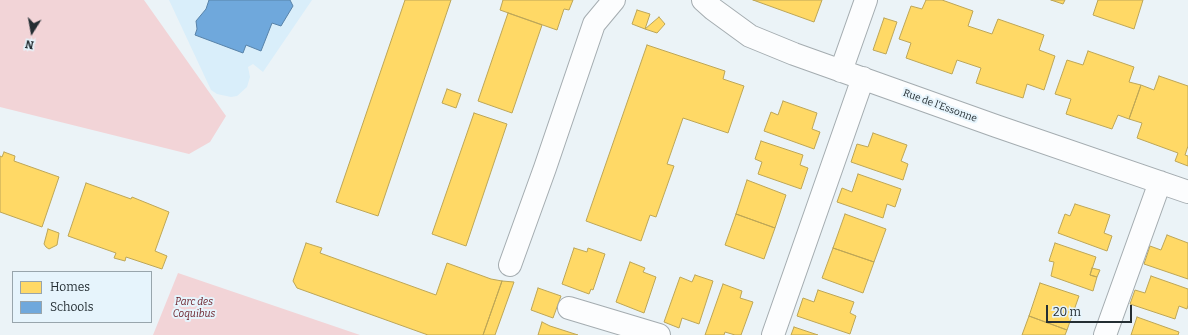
<!DOCTYPE html>
<html>
<head>
<meta charset="utf-8">
<style>
	body { margin:0 }
	#map { position:relative; width:1188px; height:335px; overflow:hidden; background:#ebf3f7; font-family:Bitter,serif }
	canvas { display:block }
	.legend { position:absolute; left:12px; top:271px; width:140px; height:52px; box-sizing:border-box; background:#e6f4fc; border:1px solid #98a5ac; margin:0; padding:5px 7px; list-style:none; font-size:12px; color:#242e33 }
	.legend li { display:flex; align-items:center; gap:8px; height:20px }
	.legend b { width:20px; border:1px solid #98a5ac }
	.north { position:absolute; left:12px; top:12px; width:40px; height:40px; -webkit-text-stroke:3px #e6f4fc; paint-order:stroke; rotate:191deg; font-size:11px; font-weight:700; line-height:16px; text-align:center; color:#242e33 }
	.north::after { content:''; display:block; margin:auto; width:14px; height:18px; background:#242e33; clip-path:polygon(50% 0,100% 100%,50% 72%,0 100%) }
	.scale { position:absolute; left:1046px; top:305px; width:86px; height:18px; box-sizing:border-box; border:2px solid #242e33; border-top:0; padding-left:5px; font-size:12px; line-height:14px; white-space:nowrap; color:#242e33; -webkit-text-stroke:3px #e6f4fc; paint-order:stroke }
</style>
</head>
<body>
<div id="map">
<canvas width="1188" height="335"></canvas>
<ul class="legend">
<li><b style="height:11px;background:#ffd966"></b>Homes</li>
<li><b style="height:11px;background:#6fa8dc"></b>Schools</li>
</ul>
<div class="north">N</div>
<div class="scale">20 m</div>
</div>
<script>
const ctx = document.querySelector('canvas').getContext('2d');
ctx.lineJoin = 'round';
function fillPath(path, color) { ctx.fillStyle = color; ctx.fill(path, 'evenodd'); }
const shape = rows => new Path2D(rows.map(r => 'M' + r).join(''));
function stroke(path, color, width, dash) { ctx.strokeStyle = color; ctx.lineWidth = width; ctx.lineCap = dash ? 'butt' : 'round'; ctx.setLineDash(dash || []); ctx.stroke(path); }
function write(font, color, halo, rows, align = 'center') {
  ctx.font = font + ' Bitter,serif'; ctx.lineWidth = 4; ctx.setLineDash([]); ctx.textBaseline = 'middle'; ctx.strokeStyle = halo; ctx.fillStyle = color; for (const [text, x, y, turn = 0] of rows) {
    ctx.save(); ctx.translate(x, y); ctx.rotate((+turn || 0) * Math.PI / 180); ctx.textAlign = isNaN(turn) ? turn : align; if (halo) ctx.strokeText(text, 0, 0); ctx.fillText(text, 0, 0); ctx.restore();
  }
}
fillPath(shape([
	[169,0,312,0,263,72,253,64,248,67,250,77,247,87,237,96,231,97,217,94,211,90]
]), '#d9eefa');
fillPath(shape([
	[0,0,144,0,226,116,210,142,189,154,0,107],
	[178,273,360,335,153,335]
]), '#f2d4d7');
const homes = shape([
	[405,0,451,0,378,216,336,202,405,0],
	[503,0,573,0,569,10,564,9,557,30,500,10,503,0],
	[753,0,822,0,814,22,753,0],
	[926,0,942,0,973,11,968,26,992,34,998,19,1044,35,1039,50,1055,56,1044,90,1027,84,1023,98,976,83,981,68,957,60,952,74,906,58,911,43,899,39,911,6,922,9,926,0],
	[1051,0,1065,0,1063,4,1051,0],
	[1098,0,1143,0,1134,29,1093,15,1098,0],
	[637,10,650,14,645,29,632,24,637,10],
	[508,13,542,25,512,113,478,101,508,13],
	[659,17,665,24,657,33,645,29,659,17],
	[884,18,897,22,886,54,873,50,884,18],
	[647,45,725,71,723,79,744,86,728,133,683,118,667,164,674,166,656,217,650,215,641,241,586,221,647,45],
	[1088,51,1134,67,1129,82,1141,85,1129,119,1118,115,1112,129,1066,114,1071,99,1055,94,1067,60,1083,65,1088,51],
	[1159,76,1188,86,1188,146,1185,155,1188,156,1188,166,1175,161,1178,153,1137,138,1142,123,1129,119,1141,85,1154,90,1159,76],
	[447,89,461,94,456,108,442,103,447,89],
	[783,101,817,113,812,129,820,132,814,149,764,131,771,112,778,115,783,101],
	[474,113,507,124,466,246,432,234,474,113],
	[873,133,907,145,901,161,908,164,903,180,851,162,857,144,868,147,873,133],
	[761,141,803,155,800,165,808,168,801,189,758,174,762,162,755,159,761,141],
	[4,152,15,156,14,161,59,177,42,227,0,212,0,156,2,157,4,152],
	[858,174,901,189,895,207,887,204,883,218,837,202,842,188,852,192,858,174],
	[747,180,786,195,775,228,736,214,747,180],
	[86,183,131,199,132,197,169,212,155,251,167,256,162,269,126,257,125,261,114,258,116,253,68,236,86,183],
	[1075,204,1110,215,1104,233,1112,236,1107,251,1058,233,1065,214,1070,216,1075,204],
	[736,214,775,228,764,259,725,245,736,214],
	[845,214,886,229,874,262,833,248,845,214],
	[48,229,59,233,57,245,49,249,46,247,44,244,48,229],
	[1167,235,1188,243,1188,279,1144,264,1150,246,1161,250,1167,235],
	[306,243,322,248,320,253,436,295,447,263,491,279,502,281,483,335,428,335,297,288,293,281,306,243],
	[1055,243,1096,257,1090,275,1097,277,1093,291,1051,276,1054,262,1049,261,1055,243],
	[574,248,587,252,588,248,605,254,593,290,591,289,589,294,562,284,574,248],
	[833,248,874,262,863,293,822,278,833,248],
	[630,262,645,268,643,272,656,277,644,313,616,302,630,262],
	[1092,268,1100,270,1097,277,1090,275,1092,268],
	[695,275,713,281,699,324,682,318,679,328,664,322,680,277,692,282,695,275],
	[1151,276,1188,289,1188,305,1187,309,1179,306,1175,319,1130,304,1135,290,1145,293,1151,276],
	[502,281,514,282,495,335,483,335,502,281],
	[1040,283,1079,296,1067,330,1029,316,1040,283],
	[723,284,742,291,740,298,753,302,741,335,735,335,725,332,724,335,705,335,723,284],
	[538,288,561,296,553,318,531,310,538,288],
	[818,290,854,302,850,313,856,316,850,334,797,316,803,298,814,302,818,290],
	[1029,316,1067,330,1065,335,1022,335,1029,316],
	[1137,317,1179,332,1178,335,1131,335,1137,317],
	[542,322,550,326,578,335,538,335,542,322],
	[794,327,818,335,791,335,794,327]
]);
fillPath(homes, '#ffd966');
stroke(homes, '#bda657', 1);
const schools = shape([
	[209,0,290,0,293,6,281,26,272,23,261,51,246,45,243,53,195,35,197,29,196,21,206,9,209,0]
]);
fillPath(schools, '#6fa8dc');
stroke(schools, '#5883a9', 1);
const minor = shape([
	[703,0,713,9,750,36,794,54,996,126,1188,192],
	[841,71,866,0],
	[510,265,545,168,594,24,614,0],
	[569,308,659,335],
	[773,335,863,78],
	[1105,335,1160,182]
]);
stroke(minor, '#a4acb0', 24);
stroke(minor, '#fcfdfe', 22);
write('10px', '#242e33', '#e6f4fc', [
	["Rue de l'Essonne",940,106,20]
]);
write('italic 10px', '#6b222b', '#e6f4fc', [
	["Parc des",194,302],
	["Coquibus",194,314]
]);
</script>
</body>
</html>
